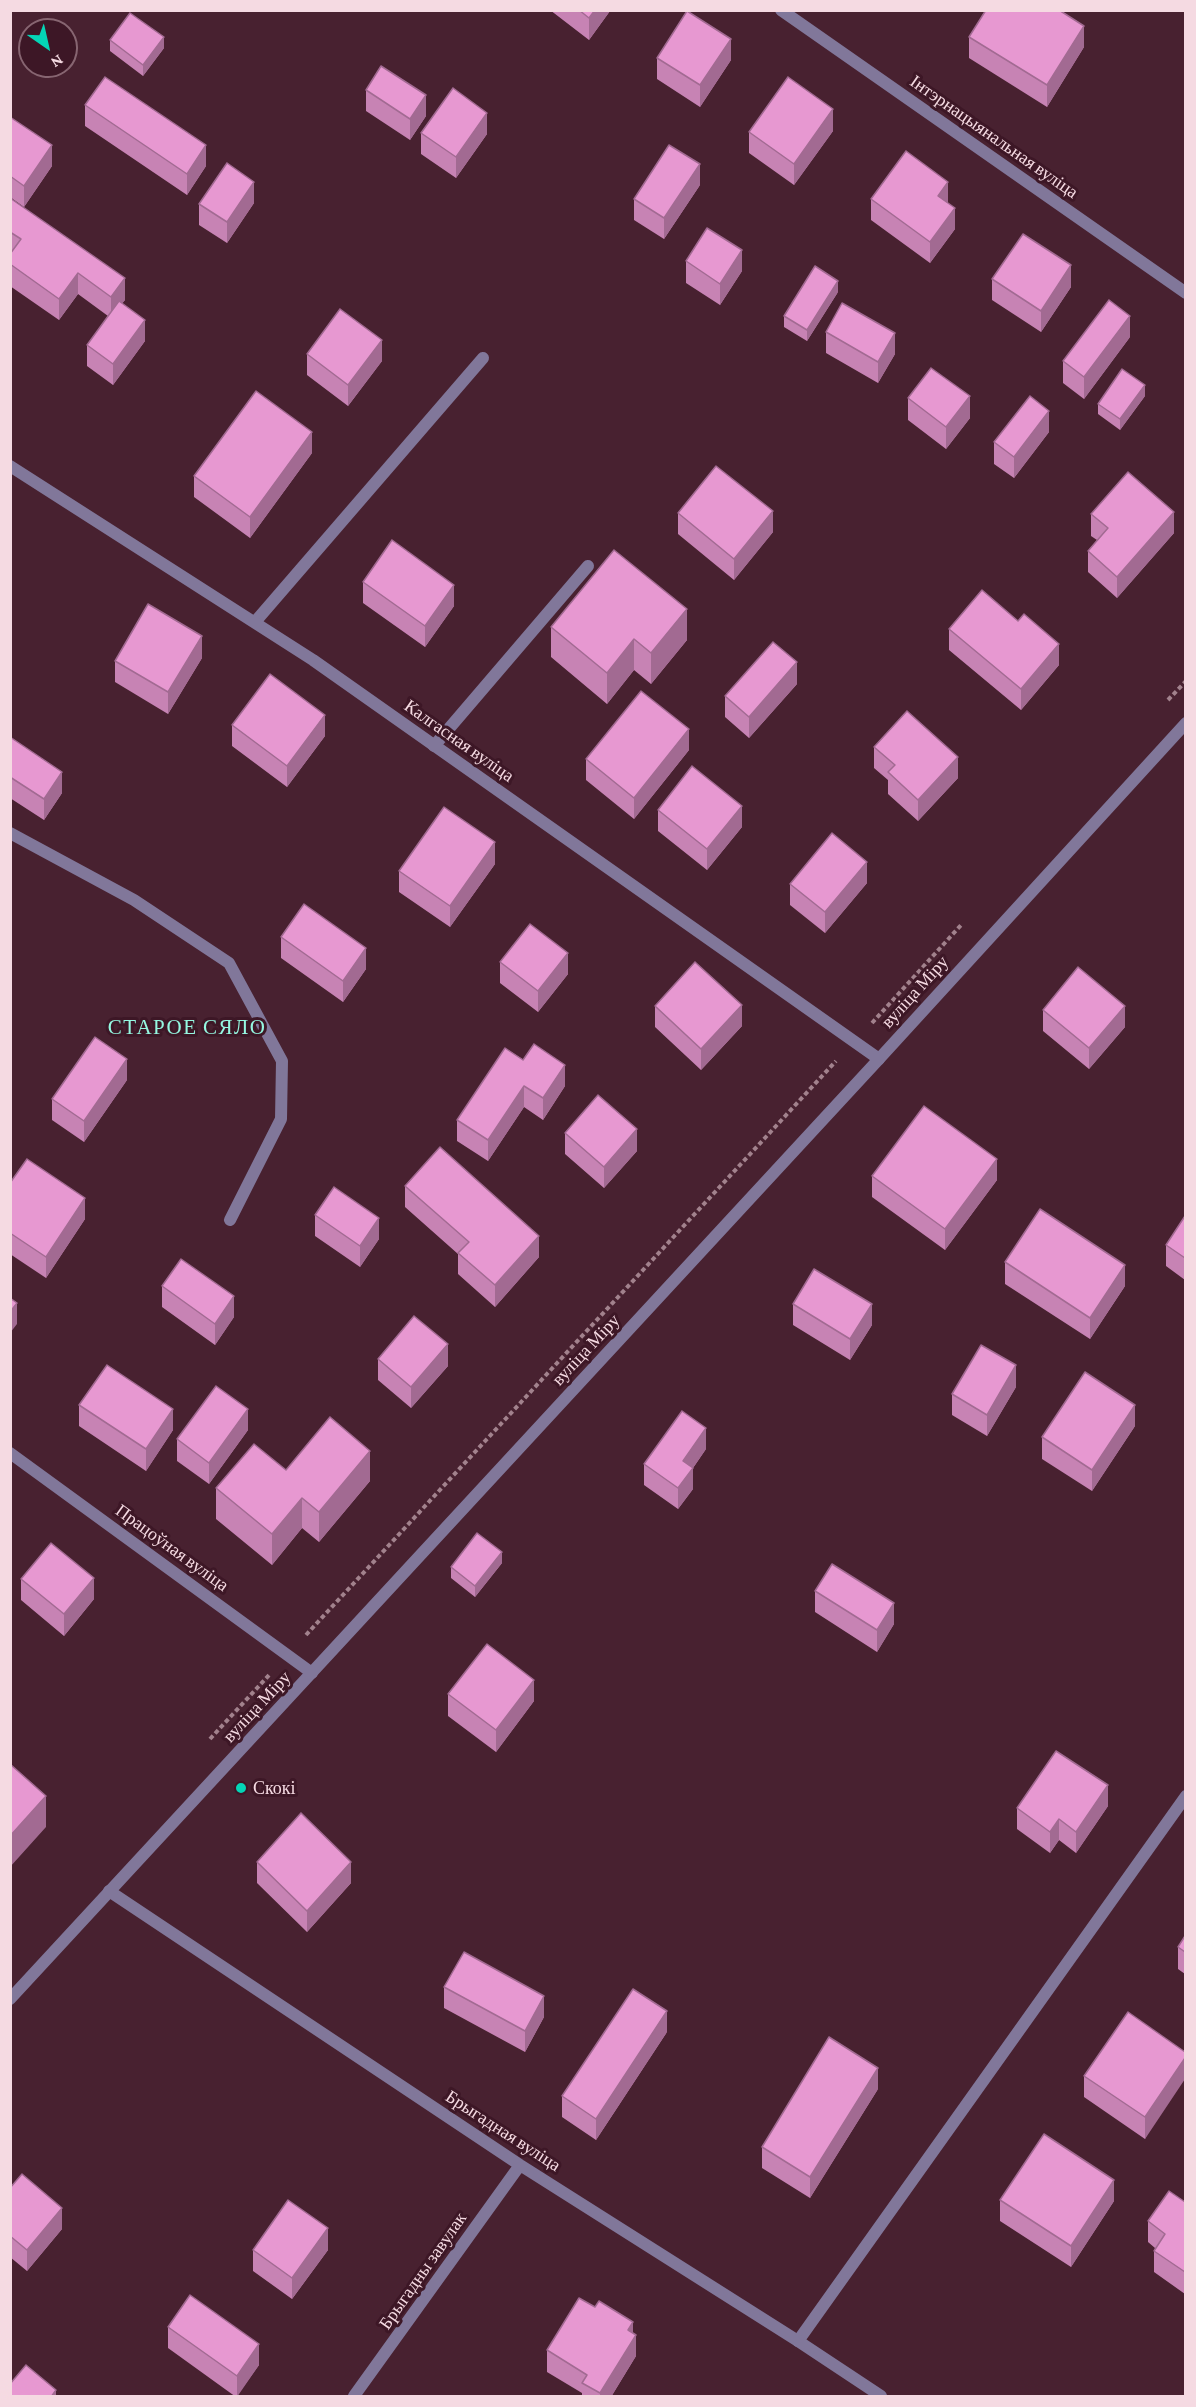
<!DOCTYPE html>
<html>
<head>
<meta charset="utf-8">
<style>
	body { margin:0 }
	#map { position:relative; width:1196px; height:2407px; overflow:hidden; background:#482130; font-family:"Crimson Pro",serif }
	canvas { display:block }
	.frame { position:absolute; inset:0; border:12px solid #f5dae2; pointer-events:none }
	.north { position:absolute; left:18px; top:18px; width:60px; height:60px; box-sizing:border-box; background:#3d1726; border:2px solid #876571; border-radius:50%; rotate:146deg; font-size:16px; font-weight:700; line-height:24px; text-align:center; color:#f5dae2 }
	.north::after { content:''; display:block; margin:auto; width:21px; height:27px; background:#04d5b6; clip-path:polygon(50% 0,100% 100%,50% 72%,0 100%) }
</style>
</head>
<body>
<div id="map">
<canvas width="1196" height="2407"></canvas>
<div class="frame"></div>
<div class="north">N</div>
</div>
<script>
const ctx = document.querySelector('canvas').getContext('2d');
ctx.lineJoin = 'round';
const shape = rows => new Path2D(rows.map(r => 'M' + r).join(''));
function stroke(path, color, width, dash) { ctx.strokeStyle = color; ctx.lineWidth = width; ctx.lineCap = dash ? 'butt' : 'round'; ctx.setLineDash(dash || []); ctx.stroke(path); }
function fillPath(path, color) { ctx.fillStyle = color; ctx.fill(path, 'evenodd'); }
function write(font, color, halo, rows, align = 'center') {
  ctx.font = font + ' "Crimson Pro",serif'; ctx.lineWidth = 6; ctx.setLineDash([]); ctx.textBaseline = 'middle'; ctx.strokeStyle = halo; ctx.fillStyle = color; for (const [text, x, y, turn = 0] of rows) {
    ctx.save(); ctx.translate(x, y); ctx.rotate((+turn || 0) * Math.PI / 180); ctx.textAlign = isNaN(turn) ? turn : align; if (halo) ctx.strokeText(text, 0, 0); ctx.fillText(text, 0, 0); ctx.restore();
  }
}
stroke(shape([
	[1168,700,1186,681],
	[872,1023,962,924],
	[306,1635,836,1061],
	[210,1739,270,1674]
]), '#a2828d', 4, [4.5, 3]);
stroke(shape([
	[255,622,483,358],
	[434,746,588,566],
	[10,833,134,900,229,963,282,1061,281,1119,230,1220],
	[798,2341,1186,1796]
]), '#81779a', 12);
stroke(shape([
	[781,10,1186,293],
	[10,466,313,660,879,1059],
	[10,1453,312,1673],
	[109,1891,520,2165,798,2341,881,2396],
	[354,2396,520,2165]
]), '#81779a', 12);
stroke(shape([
	[10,1999,879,1059,1186,723]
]), '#81779a', 12);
fillPath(shape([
	[550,10,610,10,610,11,589,40],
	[969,37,1084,47,1047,107,969,58],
	[110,40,164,48,143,76,110,51],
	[657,58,731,60,700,107,657,79],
	[366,90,426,116,410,140,366,111],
	[85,105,206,166,187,195,85,126],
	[10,117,52,166,24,207,10,197],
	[833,131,794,185,749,153,749,132],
	[421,133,487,134,456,178,421,154],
	[700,185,664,239,634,220,634,199],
	[11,198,125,300,122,303,145,341,113,385,87,366,87,345,108,316,78,294,59,320,10,286],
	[871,199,948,203,955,229,930,263,871,220],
	[254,203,227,243,199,225,199,204],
	[686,261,742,271,720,305,686,283],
	[992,279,1071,287,1041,332,992,300],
	[838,292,807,341,784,327,784,316],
	[826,332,895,354,878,383,826,353],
	[1130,337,1084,399,1063,383,1063,361],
	[307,354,382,361,348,406,307,375],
	[1145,396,1120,430,1098,414,1098,404],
	[908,398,970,418,946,449,908,420],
	[1049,432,1014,478,994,464,994,442],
	[312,453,250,538,194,497,194,476],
	[678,513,773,532,734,580,678,534],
	[1091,514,1174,533,1117,598,1088,572,1088,551,1097,540,1091,536],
	[363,582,454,606,425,647,363,603],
	[551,627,687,640,651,684,634,670,607,704,551,657],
	[949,629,1059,665,1021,710,949,650],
	[202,658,168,714,115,682,115,661],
	[797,684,749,738,725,717,725,696],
	[232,725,325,736,287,787,232,746],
	[10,737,62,793,44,820,10,798],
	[874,747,958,778,918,821,888,794,888,780,874,768],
	[689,750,634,819,586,780,586,759],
	[658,810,742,827,707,870,658,831],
	[495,864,450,927,399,892,399,871],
	[867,883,825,933,790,905,790,884],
	[281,937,366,969,343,1002,281,958],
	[500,962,568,974,538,1012,500,983],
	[655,1006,742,1026,701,1070,655,1027],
	[1043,1010,1125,1027,1089,1069,1043,1031],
	[505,1048,565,1086,543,1120,524,1107,488,1161,457,1141,457,1120],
	[127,1080,84,1142,52,1120,52,1099],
	[565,1133,637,1151,604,1188,565,1154],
	[872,1176,997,1180,945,1250,872,1197],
	[10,1183,85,1219,46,1278,10,1254],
	[405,1186,539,1257,495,1307,458,1274,458,1254,405,1207],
	[315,1215,379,1239,360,1267,315,1236],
	[1185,1216,1185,1280,1166,1266,1166,1245],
	[1005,1262,1125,1286,1090,1339,1005,1284],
	[162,1286,234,1317,215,1345,162,1307],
	[793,1304,872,1325,850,1360,793,1325],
	[378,1359,448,1366,411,1408,378,1380],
	[1016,1387,987,1436,952,1415,952,1394],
	[79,1405,173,1430,146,1471,79,1426],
	[1135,1426,1092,1491,1042,1459,1042,1437],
	[248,1430,209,1484,177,1461,177,1439],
	[706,1449,693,1468,693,1489,678,1509,644,1485,644,1464],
	[286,1470,370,1481,319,1542,302,1528,272,1565,216,1519,216,1488],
	[502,1563,475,1597,451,1578,451,1567],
	[21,1579,94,1599,64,1636,21,1600],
	[815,1591,894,1624,877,1652,815,1612],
	[448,1694,534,1701,496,1752,448,1716],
	[1108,1806,1076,1853,1059,1840,1050,1853,1017,1829,1017,1808],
	[257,1862,351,1883,307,1932,257,1883],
	[1185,1936,1185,1974,1178,1969,1178,1947],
	[444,1987,544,2017,525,2052,444,2008],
	[667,2032,596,2140,562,2117,562,2096],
	[1185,2052,1145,2139,1084,2097,1084,2076],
	[878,2089,810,2198,762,2168,762,2147],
	[10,2188,62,2229,27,2271,10,2257],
	[1000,2200,1114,2201,1071,2267,1000,2221],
	[1185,2202,1185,2294,1154,2272,1154,2251,1155,2248,1148,2242,1148,2221],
	[253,2250,328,2250,292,2299,253,2271],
	[168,2327,259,2365,236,2397,168,2348],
	[633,2333,636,2356,611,2397,582,2397,582,2393,547,2372,547,2350]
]), '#c783b4');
fillPath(shape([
	[595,10,610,11,589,40,589,18],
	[1084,26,1084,47,1047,107,1047,85],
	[164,37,164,48,143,76,143,65],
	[731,39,731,60,700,107,700,85],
	[426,95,426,116,410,140,410,119],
	[833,109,833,131,794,185,794,164],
	[487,113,487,134,456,178,456,157],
	[52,145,52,166,24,207,24,186],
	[206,145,206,166,187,195,187,174],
	[700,164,700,185,664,239,664,218],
	[254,182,254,203,227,243,227,222],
	[948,182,948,203,938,196],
	[955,208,955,229,930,263,930,242],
	[742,250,742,271,720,305,720,284],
	[1071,265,1071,287,1041,332,1041,311],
	[78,273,78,294,59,320,59,299],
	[125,278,125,300,111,318,111,297],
	[838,281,838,292,807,341,807,330],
	[1130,316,1130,337,1084,399,1084,377],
	[145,320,145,341,113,385,113,364],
	[895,333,895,354,878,383,878,362],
	[382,340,382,361,348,406,348,385],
	[1145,385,1145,396,1120,430,1120,419],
	[970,396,970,418,946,449,946,427],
	[1049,411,1049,432,1014,478,1014,457],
	[312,432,312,453,250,538,250,517],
	[773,511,773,532,734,580,734,559],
	[1174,512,1174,533,1117,598,1117,577],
	[454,585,454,606,425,647,425,626],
	[687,609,687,640,651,684,651,653],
	[202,636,202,658,168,714,168,692],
	[634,639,634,670,607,704,607,673],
	[1059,644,1059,665,1021,710,1021,689],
	[797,662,797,684,749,738,749,717],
	[325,715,325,736,287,787,287,766],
	[689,729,689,750,634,819,634,798],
	[958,757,958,778,918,821,918,800],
	[62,772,62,793,44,820,44,799],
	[742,806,742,827,707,870,707,849],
	[495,842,495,864,450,927,450,906],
	[867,862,867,883,825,933,825,912],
	[366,948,366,969,343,1002,343,981],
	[568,953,568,974,538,1012,538,991],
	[742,1005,742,1026,701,1070,701,1049],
	[1125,1006,1125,1027,1089,1069,1089,1048],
	[127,1059,127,1080,84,1142,84,1121],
	[565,1065,565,1086,543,1120,543,1098],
	[524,1086,524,1107,488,1161,488,1140],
	[637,1129,637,1151,604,1188,604,1167],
	[997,1159,997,1180,945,1250,945,1229],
	[85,1198,85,1219,46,1278,46,1257],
	[379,1218,379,1239,360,1267,360,1246],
	[539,1236,539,1257,495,1307,495,1285],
	[1125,1265,1125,1286,1090,1339,1090,1318],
	[234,1296,234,1317,215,1345,215,1324],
	[17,1303,17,1324,10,1333,10,1312],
	[872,1304,872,1325,850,1360,850,1339],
	[448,1344,448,1366,411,1408,411,1387],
	[1016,1365,1016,1387,987,1436,987,1415],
	[1135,1405,1135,1426,1092,1491,1092,1470],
	[173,1409,173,1430,146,1471,146,1449],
	[248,1409,248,1430,209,1484,209,1463],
	[706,1428,706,1449,693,1468,693,1489,678,1509,678,1488,683,1461],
	[370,1451,370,1481,319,1542,319,1512],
	[302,1498,302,1528,272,1565,272,1534],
	[502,1552,502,1563,475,1597,475,1586],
	[94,1578,94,1599,64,1636,64,1614],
	[894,1603,894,1624,877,1652,877,1630],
	[534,1680,534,1701,496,1752,496,1730],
	[1108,1785,1108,1806,1076,1853,1076,1832],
	[46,1796,46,1827,10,1867,10,1836],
	[1059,1819,1059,1840,1050,1853,1050,1832],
	[351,1862,351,1883,307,1932,307,1911],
	[544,1996,544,2017,525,2052,525,2031],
	[667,2011,667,2032,596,2140,596,2119],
	[1185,2058,1185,2079,1145,2139,1145,2117],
	[878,2068,878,2089,810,2198,810,2177],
	[1114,2180,1114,2201,1071,2267,1071,2246],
	[62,2208,62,2229,27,2271,27,2250],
	[328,2228,328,2250,292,2299,292,2278],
	[633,2322,633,2339,636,2335,636,2356,611,2397,600,2397,600,2393,628,2330],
	[259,2344,259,2365,237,2397,237,2376],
	[56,2390,56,2397,51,2397]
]), '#a26a92');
const building = shape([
	[579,10,595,10,589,18,579,10],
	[986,10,1059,10,1084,26,1047,85,969,37,986,10],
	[687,11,731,39,700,85,657,58,687,11],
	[130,13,164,37,143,65,110,40,130,13],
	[381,66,426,95,410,119,366,90,381,66],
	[105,77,206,145,187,174,85,105,105,77],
	[788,77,833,109,794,164,749,132,788,77],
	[453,88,487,113,456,157,421,133,453,88],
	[10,117,52,145,24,186,10,176,10,117],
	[669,145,700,164,664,218,634,199,669,145],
	[906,151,948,182,938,196,955,208,930,242,871,199,906,151],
	[227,163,254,182,227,222,199,204,227,163],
	[10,198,125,278,111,297,78,273,59,299,10,264,10,254,21,239,10,232,10,198],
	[707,228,742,250,720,284,686,261,707,228],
	[1023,234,1071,265,1041,311,992,279,1023,234],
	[815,266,838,281,807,330,784,316,815,266],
	[1109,300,1130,316,1084,377,1063,361,1109,300],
	[119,301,145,320,113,364,87,345,119,301],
	[842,303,895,333,878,362,826,332,842,303],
	[340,309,382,340,348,385,307,354,340,309],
	[931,368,970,396,946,427,908,398,931,368],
	[1122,369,1145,385,1120,419,1098,404,1122,369],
	[256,391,312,432,250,517,194,476,256,391],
	[1030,396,1049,411,1014,457,994,442,1030,396],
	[716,466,773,511,734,559,678,513,716,466],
	[1128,472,1174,512,1117,577,1088,551,1108,528,1091,514,1128,472],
	[392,540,454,585,425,626,363,582,392,540],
	[614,550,687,609,651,653,634,639,607,673,551,627,614,550],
	[982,590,1018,621,1024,614,1059,644,1021,689,949,629,982,590],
	[148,604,202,636,168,692,115,661,148,604],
	[773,642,797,662,749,717,725,696,773,642],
	[270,674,325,715,287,766,232,725,270,674],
	[641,691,689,729,634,798,586,759,641,691],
	[907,711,958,757,918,800,888,772,895,765,874,747,907,711],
	[10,737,62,772,44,799,10,777,10,737],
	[692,766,742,806,707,849,658,810,692,766],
	[444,807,495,842,450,906,399,871,444,807],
	[832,833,867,862,825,912,790,884,832,833],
	[304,904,366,948,343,981,281,937,304,904],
	[530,924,568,953,538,991,500,962,530,924],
	[695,962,742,1005,701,1049,655,1006,695,962],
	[1078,967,1125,1006,1089,1048,1043,1010,1078,967],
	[95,1037,127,1059,84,1121,52,1099,95,1037],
	[534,1044,565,1065,543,1098,524,1086,488,1140,457,1120,505,1048,523,1060,534,1044],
	[598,1095,637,1129,604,1167,565,1133,598,1095],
	[924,1106,997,1159,945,1229,872,1176,924,1106],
	[440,1147,539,1236,495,1285,458,1253,469,1242,405,1186,440,1147],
	[27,1159,85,1198,46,1257,10,1233,10,1183,27,1159],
	[334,1187,379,1218,360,1246,315,1215,334,1187],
	[1040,1209,1125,1265,1090,1318,1005,1262,1040,1209],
	[1185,1216,1185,1258,1166,1245,1185,1216],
	[181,1259,234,1296,215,1324,162,1286,181,1259],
	[814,1269,872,1304,850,1339,793,1304,814,1269],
	[10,1298,17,1303,10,1312,10,1298],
	[414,1316,448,1344,411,1387,378,1359,414,1316],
	[981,1345,1016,1365,987,1415,952,1394,981,1345],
	[107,1365,173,1409,146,1449,79,1405,107,1365],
	[1085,1372,1135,1405,1092,1470,1042,1437,1085,1372],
	[216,1386,248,1409,209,1463,177,1439,216,1386],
	[682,1411,706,1428,683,1461,693,1468,678,1488,644,1464,682,1411],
	[330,1417,370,1451,319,1512,302,1498,272,1534,216,1488,254,1444,286,1470,330,1417],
	[477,1533,502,1552,475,1586,451,1567,477,1533],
	[51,1543,94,1578,64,1614,21,1579,51,1543],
	[832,1564,894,1603,877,1630,815,1591,832,1564],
	[487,1644,534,1680,496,1730,448,1694,487,1644],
	[1056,1751,1108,1785,1076,1832,1059,1819,1050,1832,1017,1808,1056,1751],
	[10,1764,46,1796,10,1836,10,1764],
	[301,1813,351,1862,307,1911,257,1862,301,1813],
	[1185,1936,1185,1952,1178,1947,1185,1936],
	[464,1952,544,1996,525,2031,444,1987,464,1952],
	[633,1989,667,2011,596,2119,562,2096,633,1989],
	[1128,2012,1185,2052,1185,2058,1145,2117,1084,2076,1128,2012],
	[829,2037,878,2068,810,2177,762,2147,829,2037],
	[1044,2134,1114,2180,1071,2246,1000,2200,1044,2134],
	[22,2174,62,2208,27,2250,10,2236,10,2188,22,2174],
	[1169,2191,1185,2202,1185,2272,1154,2251,1165,2234,1148,2221,1169,2191],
	[288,2200,328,2228,292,2278,253,2250,288,2200],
	[190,2295,259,2344,237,2376,168,2327,190,2295],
	[579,2298,595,2307,599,2301,633,2322,628,2330,636,2335,600,2393,582,2383,587,2375,547,2350,579,2298],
	[26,2365,56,2390,51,2397,10,2397,10,2384,26,2365]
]);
fillPath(building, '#e798d1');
stroke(building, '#a26a92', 1.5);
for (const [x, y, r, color] of [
	[241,1788,6,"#04d5b6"]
]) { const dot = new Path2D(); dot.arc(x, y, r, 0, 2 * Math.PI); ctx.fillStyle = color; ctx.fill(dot); stroke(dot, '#3d1726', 2); }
write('18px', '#f5dae2', '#3d1726', [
	["Інтэрнацыянальная вуліца",994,137,35],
	["Калгасная вуліца",459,741,35],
	["вуліца Міру",915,992,-48],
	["вуліца Міру",586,1350,-47],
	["Працоўная вуліца",172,1548,36],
	["вуліца Міру",257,1707,-47],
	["Брыгадная вуліца",503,2131,33],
	["Брыгадны завулак",423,2271,-55]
]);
write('18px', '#f5dae2', '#3d1726', [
	["Скокі",253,1788]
], 'left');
ctx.letterSpacing = '1.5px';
write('21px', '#95f8e1', '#3d1726', [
	["СТАРОЕ СЯЛО",187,1028]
]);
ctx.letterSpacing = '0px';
</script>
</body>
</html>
